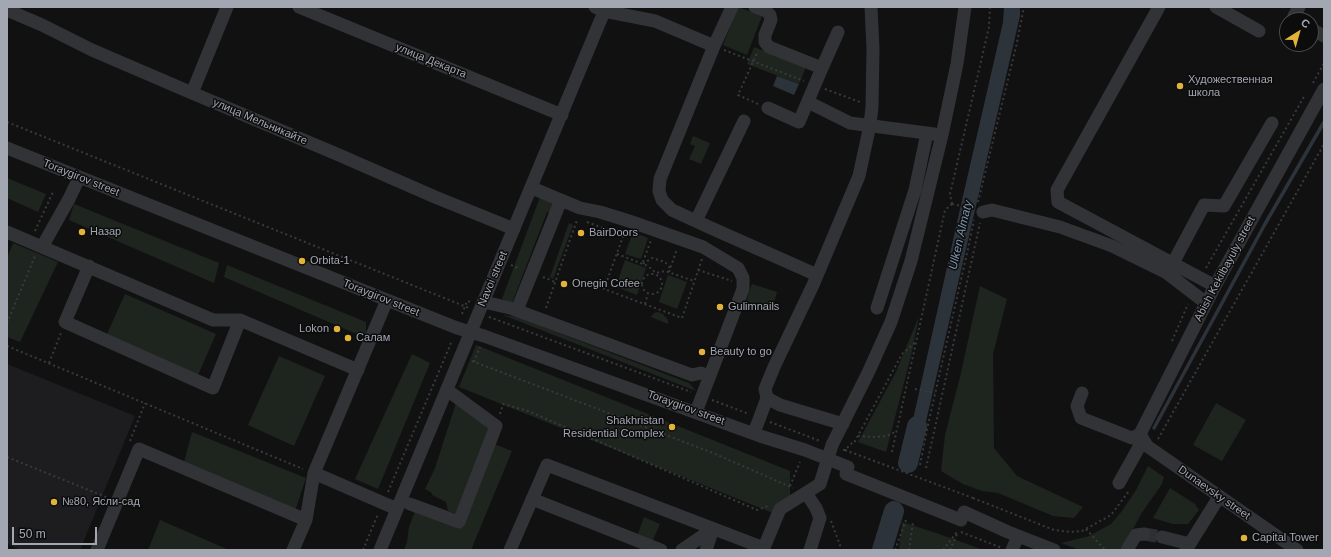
<!DOCTYPE html>
<html>
<head>
<meta charset="utf-8">
<style>
	body { margin:0 }
	#map { position:relative; width:1331px; height:557px; overflow:hidden; background:#111112; font-family:Helvetica,sans-serif }
	canvas { display:block }
	.frame { position:absolute; inset:0; border:8px solid #a3a7b2; pointer-events:none }
	.north { position:absolute; left:1279px; top:12px; width:40px; height:40px; box-sizing:border-box; background:#0c0c0d; border:1px solid #484a4f; border-radius:50%; rotate:37deg; font-size:11px; font-weight:700; line-height:16px; text-align:center; color:#a3a7b2 }
	.north::after { content:''; display:block; margin:auto; width:14px; height:18px; background:#e3b238; clip-path:polygon(50% 0,100% 100%,50% 72%,0 100%) }
	.scale { position:absolute; left:12px; top:527px; width:85px; height:18px; box-sizing:border-box; border:2px solid #a3a7b2; border-top:0; padding-left:5px; font-size:12px; line-height:14px; white-space:nowrap; color:#a3a7b2; -webkit-text-stroke:3px #0c0c0d; paint-order:stroke }
</style>
</head>
<body>
<div id="map">
<canvas width="1331" height="557"></canvas>
<div class="frame"></div>
<div class="north">С</div>
<div class="scale">50 m</div>
</div>
<script>
const ctx = document.querySelector('canvas').getContext('2d');
ctx.lineJoin = 'round';
function fillPath(path, color) { ctx.fillStyle = color; ctx.fill(path, 'evenodd'); }
const shape = rows => new Path2D(rows.map(r => 'M' + r).join(''));
function stroke(path, color, width, dash) { ctx.strokeStyle = color; ctx.lineWidth = width; ctx.lineCap = dash ? 'butt' : 'round'; ctx.setLineDash(dash || []); ctx.stroke(path); }
function write(font, color, halo, rows, align = 'center') {
  ctx.font = font + ' Helvetica,sans-serif'; ctx.lineWidth = 3; ctx.setLineDash([]); ctx.textBaseline = 'middle'; ctx.strokeStyle = halo; ctx.fillStyle = color; for (const [text, x, y, turn = 0] of rows) {
    ctx.save(); ctx.translate(x, y); ctx.rotate((+turn || 0) * Math.PI / 180); ctx.textAlign = isNaN(turn) ? turn : align; if (halo) ctx.strokeText(text, 0, 0); ctx.fillText(text, 0, 0); ctx.restore();
  }
}
fillPath(shape([
	[7,364,135,416,80,550,21,550,7,544]
]), '#1d1d1f');
fillPath(shape([
	[738,7,762,16,747,55,723,45],
	[754,47,806,67,799,84,747,64],
	[693,136,710,143,701,164,689,159,695,146,690,144],
	[7,178,46,194,38,212,7,198],
	[540,197,556,203,552,214,547,212,512,303,502,299],
	[74,204,219,263,214,283,69,220],
	[569,223,573,225,553,279,550,277],
	[633,232,648,238,641,259,625,254],
	[13,243,58,262,20,342,7,337,7,258],
	[625,260,646,268,637,295,616,287],
	[227,265,366,322,366,338,224,277],
	[668,275,687,282,677,309,659,302],
	[752,284,777,292,772,310,746,302],
	[980,286,1007,299,993,354,994,448,1017,476,1083,507,1074,518,1053,516,998,493,982,491,963,484,941,471,945,435,960,377],
	[125,294,216,334,198,375,107,334],
	[658,312,663,314,668,320,668,324,651,317,654,313],
	[503,315,517,317,689,383,696,391],
	[919,316,912,352,886,452,858,442,896,372],
	[476,345,790,471,790,496,773,513,459,387],
	[412,354,430,363,378,489,355,479],
	[279,356,325,376,294,446,248,425],
	[456,403,491,429,458,514,448,511,446,502,432,495,432,493,425,489,435,468],
	[1216,403,1246,420,1222,461,1193,445],
	[192,432,306,478,295,511,184,462],
	[494,444,512,451,471,550,404,550,407,542,409,527,415,511,459,525],
	[1148,466,1164,477,1162,484,1141,514,1122,550,1080,550,1061,543,1089,536,1111,524,1122,511,1136,490],
	[1170,488,1195,504,1199,510,1188,524,1173,524,1153,518],
	[644,517,660,524,652,542,637,536],
	[160,520,229,550,148,550],
	[902,522,936,533,984,550,899,550]
]), '#1e251f');
fillPath(shape([
	[1004,7,1020,7,1020,16,921,443,910,452,909,439,912,424,960,209,1003,22],
	[777,76,799,84,794,95,773,86],
	[892,518,897,531,891,550,876,550,883,526]
]), '#2c333a');
stroke(shape([
	[1154,428,1265,224,1324,122]
]), '#2c333a', 3.5);
stroke(shape([
	[908,463,917,426],
	[882,550,894,511]
]), '#2c333a', 20);
stroke(shape([
	[1144,534,1162,537]
]), '#2e2f32', 13, [13, 6]);
stroke(shape([
	[724,50,804,81],
	[1313,83,1324,63],
	[825,89,860,102],
	[758,104,738,95,758,51],
	[7,122,469,308],
	[978,202,1016,47,1024,7],
	[952,204,950,194,989,27,990,7],
	[952,204,957,205],
	[587,222,624,236],
	[35,231,53,192],
	[625,231,604,289,682,318,702,259],
	[617,254,648,266,656,273,665,271,694,281],
	[643,262,651,240],
	[643,264,652,258,665,262,670,268],
	[511,265,520,269],
	[1206,268,1305,95],
	[698,270,732,281],
	[669,272,677,249],
	'642 284a10 10 0 1 1 20 0a10 10 0 1 1-20 0Z',
	[543,277,555,282],
	[645,304,648,293],
	[546,308,577,220],
	[462,314,467,301,471,302],
	[489,317,691,392],
	[7,323,35,256],
	[1172,341,1188,304],
	[7,346,303,469],
	[472,361,713,453,793,488],
	[474,362,480,347],
	[49,363,61,333],
	[915,389,935,393],
	[712,400,749,414],
	[500,414,503,404,528,411,757,510,768,506],
	[770,422,820,441],
	[858,436,874,437,887,436,897,431],
	[1158,439,1324,144],
	[130,441,145,403],
	[843,450,845,450,852,443,854,443,902,354,917,341],
	[892,452,945,210,952,204],
	[7,457,106,497],
	[920,465,928,425,968,249,974,220],
	[926,468,980,223],
	[790,486,800,462],
	[388,492,451,343],
	[973,498,1054,530,1070,532,1082,531,1111,515,1129,491],
	[831,521,840,545,840,550],
	[1086,529,1105,550],
	[961,532,1002,548],
	[363,550,378,514],
	[895,550,906,520],
	[909,550,913,522],
	[943,550,957,532],
	[950,550,957,534]
]), '#383a3e', 2, [2, 3]);
stroke(shape([
	[299,7,562,115],
	[595,7,604,11,655,21,714,46],
	[732,7,714,46,660,179,659,191,662,200,672,210,711,228,817,275],
	[755,7,766,11,770,15,771,20,765,35,765,42,769,47,822,68,799,122,768,108],
	[1159,7,1057,190,1058,202,1215,286],
	[1216,7,1259,31],
	[7,10,42,25,92,50,192,93,339,155,435,197,514,229],
	[1294,20,1294,16,1299,7],
	[1311,29,1324,36],
	[822,68,838,32],
	[192,93,227,7],
	[808,102,850,123,934,134],
	[7,148,457,328,484,336,760,436,805,450,848,467],
	[532,188,580,208,600,212,629,221,703,247,738,268,743,278,743,289,696,412],
	[983,212,992,210,1060,227,1112,246,1167,273,1206,303],
	[696,221,744,121],
	[7,232,42,247,69,199,79,178],
	[42,247,213,320,240,320,358,370],
	[1173,263,1204,205,1224,206,1272,123],
	[89,266,65,322,213,388,240,320],
	[484,302,510,308,692,375,701,373,709,376],
	[877,308,915,190,927,133],
	[517,310,561,200],
	[1082,393,1077,406,1081,418,1132,438,1140,434],
	[767,398,780,405,843,424],
	[754,433,767,398,765,389,774,367,813,285,859,176,870,125,872,107,873,49,871,7],
	[314,473,397,509],
	[1119,483,1143,440],
	[806,493,816,508,820,518,810,550],
	[532,499,661,550],
	[410,504,459,522,496,426,447,390],
	[964,512,1008,532,1054,550],
	[1162,537,1190,544],
	[97,550,139,449,306,520,314,473,387,300],
	[293,550,306,520],
	[380,550,606,7],
	[510,550,547,465,764,548],
	[682,550,713,529],
	[706,550,713,529],
	[763,550,780,509,820,484,832,445,868,373,891,322,911,261,942,135,957,64,965,7],
	[1012,550,1018,536],
	[1127,550,1136,535,1144,534],
	[1186,550,1219,497],
	[1297,550,1147,446,1140,434,1215,286,1324,89]
]), '#323337', 13);
stroke(shape([
	[957,205,976,210],
	[845,450,973,498]
]), '#383a3e', 2, [2, 3]);
stroke(shape([
	[846,474,961,520]
]), '#323337', 13);
for (const [x, y, r, color] of [
	[1180,86,4,"#e3b238"],
	[82,232,4,"#e3b238"],
	[581,233,4,"#e3b238"],
	[302,261,4,"#e3b238"],
	[564,284,4,"#e3b238"],
	[720,307,4,"#e3b238"],
	[337,329,4,"#e3b238"],
	[348,338,4,"#e3b238"],
	[702,352,4,"#e3b238"],
	[672,427,4,"#e3b238"],
	[54,502,4,"#e3b238"],
	[1244,538,4,"#e3b238"]
]) { const dot = new Path2D(); dot.arc(x, y, r, 0, 2 * Math.PI); ctx.fillStyle = color; ctx.fill(dot); stroke(dot, '#0c0c0d', 1.5); }
write('11px', '#a3a7b2', '#0c0c0d', [
	["улица Декарта",431,61,22],
	["улица Мельникайте",260,122,23],
	["Toraygirov street",81,178,22],
	["Abish Kekilbayuly street",1225,269,-62],
	["Navoi street",493,279,-67],
	["Toraygirov street",381,298,22],
	["Toraygirov street",686,408,20],
	["Dunaevsky street",1214,493,35]
]);
write('11px', '#a3a7b2', '#0c0c0d', [
	["Художественная",1188,80],
	["школа",1188,93],
	["Назар",90,232],
	["BairDoors",589,233],
	["Orbita-1",310,261],
	["Onegin Cofee",572,284],
	["Gulimnails",728,307],
	["Lokon",329,329,"right"],
	["Салам",356,338],
	["Beauty to go",710,352],
	["Shakhristan",664,421,"right"],
	["Residential Complex",664,434,"right"],
	["№80, Ясли-сад",62,502],
	["Capital Tower",1252,538]
], 'left');
write('italic 12px', '#7c93ab', '#0c0c0d', [
	["Ulken Almaty",961,235,-77]
]);
</script>
</body>
</html>
